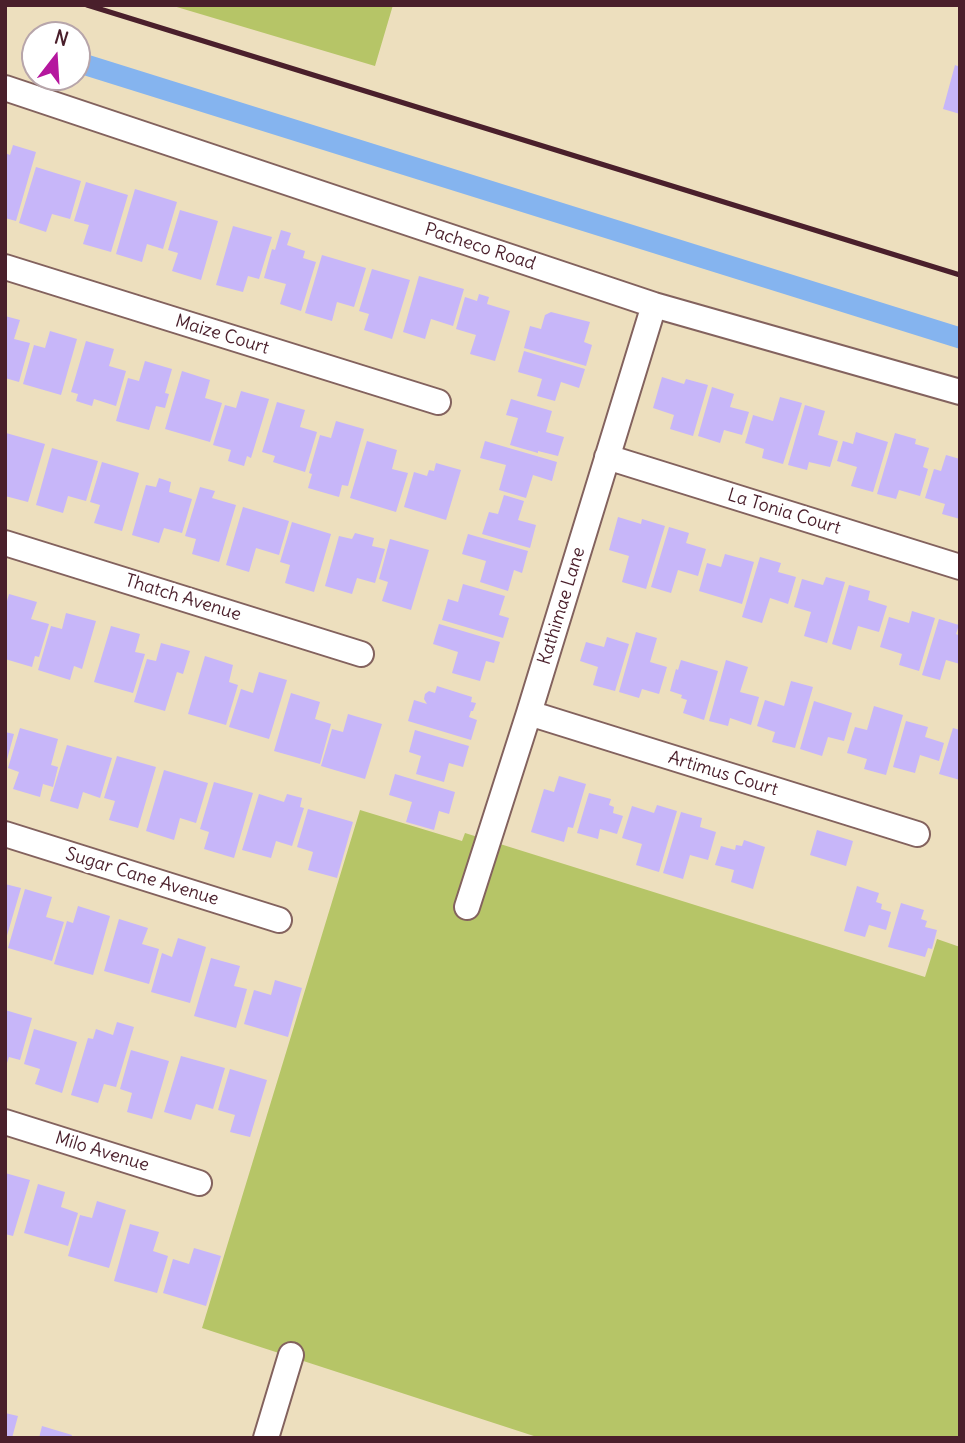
<!DOCTYPE html>
<html>
<head>
<meta charset="utf-8">
<style>
	body { margin:0 }
	#map { position:relative; width:965px; height:1443px; overflow:hidden; background:#eddfbe; font-family:Delius,sans-serif }
	canvas { display:block }
	.frame { position:absolute; inset:0; border:7px solid #4a1f2b; pointer-events:none }
	.north { position:absolute; left:21px; top:21px; width:70px; height:70px; box-sizing:border-box; background:#fff; border:2px solid #b7a5aa; border-radius:50%; rotate:17deg; font-size:19px; font-weight:700; line-height:28px; text-align:center; color:#4a1f2b }
	.north::after { content:''; display:block; margin:auto; width:24px; height:32px; background:#b5179e; clip-path:polygon(50% 0,100% 100%,50% 72%,0 100%) }
</style>
</head>
<body>
<div id="map">
<canvas width="965" height="1443"></canvas>
<div class="frame"></div>
<div class="north">N</div>
</div>
<script>
const ctx = document.querySelector('canvas').getContext('2d');
ctx.lineJoin = 'round';
function fillPath(path, color) { ctx.fillStyle = color; ctx.fill(path, 'evenodd'); }
const shape = rows => new Path2D(rows.map(r => 'M' + r).join(''));
function stroke(path, color, width, dash) { ctx.strokeStyle = color; ctx.lineWidth = width; ctx.lineCap = dash ? 'butt' : 'round'; ctx.setLineDash(dash || []); ctx.stroke(path); }
function write(font, color, halo, rows, align = 'center') {
  ctx.font = font + ' Delius,sans-serif'; ctx.lineWidth = 6; ctx.setLineDash([]); ctx.textBaseline = 'middle'; ctx.strokeStyle = halo; ctx.fillStyle = color; for (const [text, x, y, turn = 0] of rows) {
    ctx.save(); ctx.translate(x, y); ctx.rotate((+turn || 0) * Math.PI / 180); ctx.textAlign = isNaN(turn) ? turn : align; if (halo) ctx.strokeText(text, 0, 0); ctx.fillText(text, 0, 0); ctx.restore();
  }
}
fillPath(shape([
	[170,5,393,5,375,66],
	[360,810,462,841,465,833,925,977,937,939,960,947,960,1438,540,1438,202,1328]
]), '#b6c567');
stroke(shape([
	[83,64,960,338]
]), '#85b4ef', 21);
fillPath(shape([
	[955,65,960,67,960,114,943,109],
	[13,145,36,152,16,221,5,218,5,153,10,155],
	[36,167,81,181,70,219,52,214,46,232,19,223],
	[86,182,128,195,111,252,83,244,89,225,74,221],
	[135,189,177,202,163,249,147,244,142,262,116,254],
	[180,210,218,221,201,280,172,271,178,253,168,250],
	[233,226,272,237,259,279,248,276,243,292,216,285],
	[281,230,291,233,287,245,305,251,303,258,316,262,301,311,280,304,286,284,264,278,272,249,275,250],
	[322,255,366,268,354,307,337,302,332,321,305,313],
	[372,269,410,280,392,339,364,330,369,314,359,311],
	[419,276,464,289,453,326,431,319,425,339,403,332],
	[479,294,489,297,487,304,510,311,495,361,470,354,476,335,456,329,465,297,477,301],
	[551,312,590,322,584,342,592,345,586,366,524,348,530,326,541,329,545,315],
	[5,316,20,320,14,339,30,343,19,382,5,378],
	[50,331,77,339,61,395,23,384,34,345,45,348],
	[86,341,114,349,109,366,126,371,116,406,94,399,92,406,76,401,78,394,71,392],
	[524,351,585,369,579,388,561,382,555,401,537,396,542,379,518,372],
	[145,361,172,369,165,393,169,394,165,408,156,406,149,430,116,421,128,378,139,381],
	[182,371,210,380,205,398,222,403,210,442,165,429],
	[662,377,684,384,686,379,708,385,693,436,670,429,674,415,653,408],
	[712,387,734,394,730,407,749,412,742,435,724,430,720,443,698,436],
	[241,391,269,399,251,458,247,456,244,466,228,461,231,450,213,445,225,405,236,408],
	[780,397,802,403,783,464,762,458,764,449,745,443,753,415,773,421],
	[511,399,552,411,546,432,564,437,558,456,538,451,538,453,510,445,518,418,506,415],
	[277,402,305,410,300,427,317,432,305,472,273,462,275,456,262,452],
	[805,405,825,411,818,435,838,441,830,467,809,462,807,470,788,465],
	[336,421,364,429,348,486,342,485,339,497,308,488,312,474,309,473,320,435,331,438],
	[856,432,888,442,873,492,851,486,857,467,837,461,843,441,853,444],
	[6,433,45,444,28,502,5,496],
	[895,433,916,439,915,444,929,448,923,467,928,469,920,496,899,490,896,499,877,494],
	[367,441,397,450,392,469,408,473,396,512,350,498],
	[485,441,557,462,552,481,533,475,526,498,499,490,506,465,480,458],
	[52,448,98,461,86,501,68,496,63,513,36,505],
	[946,455,960,459,960,519,942,514,945,504,925,498,934,469,941,471],
	[102,462,139,473,122,531,94,523,100,505,90,502],
	[436,463,461,470,446,520,404,507,414,472,427,476,429,470,434,471],
	[159,478,171,482,169,492,192,499,182,533,164,528,159,543,132,535,146,485,156,487],
	[200,487,215,491,212,498,236,505,219,562,192,554,196,539,185,536],
	[504,495,524,501,518,520,536,525,530,548,482,534,489,512,498,514],
	[243,507,289,521,279,555,256,548,249,572,226,565],
	[618,517,641,524,642,519,665,526,646,589,622,582,629,556,609,550],
	[292,522,331,534,314,592,285,583,290,565,280,562],
	[669,527,689,533,686,543,706,549,698,576,678,570,671,593,651,587],
	[355,533,374,538,372,546,385,549,375,583,357,578,352,594,325,586,339,536,352,539],
	[468,534,528,551,522,573,514,570,508,591,480,582,486,561,462,554],
	[390,539,429,550,411,610,382,601,388,582,379,579],
	[725,554,754,562,742,604,699,591,707,563,721,567],
	[760,557,781,563,778,572,796,577,788,604,770,598,762,623,742,617],
	[826,577,845,582,827,643,804,636,811,612,794,607,802,579,823,585],
	[463,584,505,596,499,615,509,618,503,638,442,620,448,599,458,602],
	[849,585,870,591,868,600,887,606,879,632,858,626,851,650,832,644],
	[9,594,37,602,31,619,49,624,39,657,35,656,32,667,5,659,5,608],
	[912,611,935,618,919,671,899,665,902,654,880,647,889,617,909,623],
	[66,613,96,621,82,669,74,666,70,680,38,670,51,626,62,629],
	[939,619,959,625,956,634,960,636,960,664,946,660,940,680,922,675],
	[439,624,500,642,494,663,486,661,480,681,452,673,458,652,433,644],
	[111,626,140,634,135,652,145,654,133,693,94,682],
	[636,632,657,638,650,662,667,667,659,694,642,689,639,698,619,692],
	[607,637,629,644,615,691,593,685,598,667,580,661,586,642,604,647],
	[161,643,190,651,183,674,177,672,165,711,134,702,147,659,156,661],
	[205,656,233,665,229,682,238,685,226,725,188,714],
	[681,660,718,671,704,720,683,713,687,700,681,698,682,695,670,691,676,669,678,670],
	[726,660,748,667,740,692,759,697,751,725,730,718,728,726,709,721],
	[259,672,287,680,269,739,229,727,241,689,253,693],
	[791,681,813,687,795,748,772,742,775,732,757,726,765,700,784,706],
	[437,686,472,697,471,702,476,703,473,711,471,711,469,717,477,720,471,740,408,721,414,700,427,704,424,699,425,694,429,691,435,693],
	[291,693,320,702,315,719,331,724,320,764,274,751],
	[814,701,852,713,844,741,828,737,822,756,800,749],
	[874,706,903,715,886,775,864,769,867,759,847,753,855,727,867,730],
	[348,714,382,724,365,779,321,766,332,729,343,732],
	[906,721,928,727,925,737,944,743,939,761,920,755,915,773,893,767],
	[20,728,58,739,51,765,58,767,53,787,43,784,40,797,13,789,19,772,8,768],
	[953,728,960,730,960,780,939,774],
	[415,730,469,746,463,767,449,763,444,782,416,774,421,756,409,752],
	[5,732,14,734,6,763,5,763],
	[67,745,112,758,100,798,83,792,78,809,50,801],
	[117,756,156,767,138,828,109,820,115,801,104,798],
	[164,770,208,783,196,823,180,818,174,840,146,831],
	[395,774,455,792,449,814,439,811,434,830,406,822,412,802,389,795],
	[559,776,586,784,573,828,568,827,564,842,531,832,544,789,554,792],
	[214,782,253,793,234,858,204,849,209,832,200,829],
	[589,793,611,799,609,805,614,807,613,813,623,816,617,834,600,829,598,839,577,833],
	[259,794,284,802,287,794,302,798,300,807,304,808,292,846,276,841,271,858,242,850],
	[657,805,677,811,659,872,636,865,642,844,622,838,632,806,654,813],
	[308,809,353,822,337,878,308,870,313,852,297,847],
	[681,812,702,818,700,827,716,832,708,860,690,855,683,879,663,873],
	[817,830,853,841,846,866,810,855],
	[744,840,765,847,753,889,731,882,734,870,715,865,721,846,735,850,736,845,742,846],
	[5,884,21,888,6,939,5,939],
	[857,886,879,893,876,902,882,904,881,909,891,912,886,930,869,925,865,937,844,931],
	[25,889,52,897,46,917,64,922,52,961,8,948],
	[901,903,924,910,921,919,927,921,925,927,937,930,932,949,928,948,925,957,888,947],
	[78,906,110,916,93,975,54,964,67,921,73,923],
	[119,919,148,928,142,944,159,949,149,984,104,971],
	[178,938,206,947,190,1003,151,992,162,953,172,957],
	[211,958,240,966,234,986,247,989,236,1028,194,1016],
	[275,980,302,988,288,1037,244,1024,254,990,271,995],
	[5,1010,32,1018,20,1060,9,1057,6,1066],
	[117,1022,134,1027,116,1087,104,1084,98,1103,71,1095,88,1038,93,1039,96,1029,113,1035],
	[34,1029,77,1042,62,1093,35,1084,40,1069,24,1064],
	[131,1050,169,1061,152,1119,127,1112,132,1093,120,1089],
	[181,1056,225,1068,213,1109,196,1104,191,1120,164,1112],
	[230,1069,267,1080,250,1137,230,1132,235,1115,218,1110],
	[5,1173,30,1180,13,1236,5,1234],
	[38,1184,65,1192,61,1207,78,1213,68,1246,24,1233],
	[97,1201,126,1210,109,1268,68,1256,80,1215,92,1218],
	[130,1224,159,1232,153,1251,168,1256,157,1293,114,1281],
	[194,1248,221,1256,206,1306,163,1293,173,1259,189,1264],
	[5,1413,18,1416,12,1438,5,1438],
	[42,1426,72,1435,71,1438,39,1438]
]), '#c7b6f9');
const minor = shape([
	[5,88,654,305,960,392],
	[5,267,438,402],
	[607,457,960,567],
	[5,543,361,654],
	[529,713,917,834],
	[5,834,279,920],
	[467,907,529,713,654,305],
	[5,1122,199,1183],
	[266,1438,291,1355]
]);
stroke(minor, '#83625e', 28);
stroke(minor, '#fff', 24);
stroke(shape([
	[87,5,960,275]
]), '#4a1f2b', 5);
write('18px', '#4a1f2b', '#fff', [
	["Pacheco Road",480,247,18],
	["Maize Court",222,335,17],
	["La Tonia Court",784,512,17],
	["Thatch Avenue",183,598,17],
	["Kathimae Lane",562,606,-73],
	["Artimus Court",723,774,17],
	["Sugar Cane Avenue",142,877,17],
	["Milo Avenue",102,1152,17]
]);
</script>
</body>
</html>
